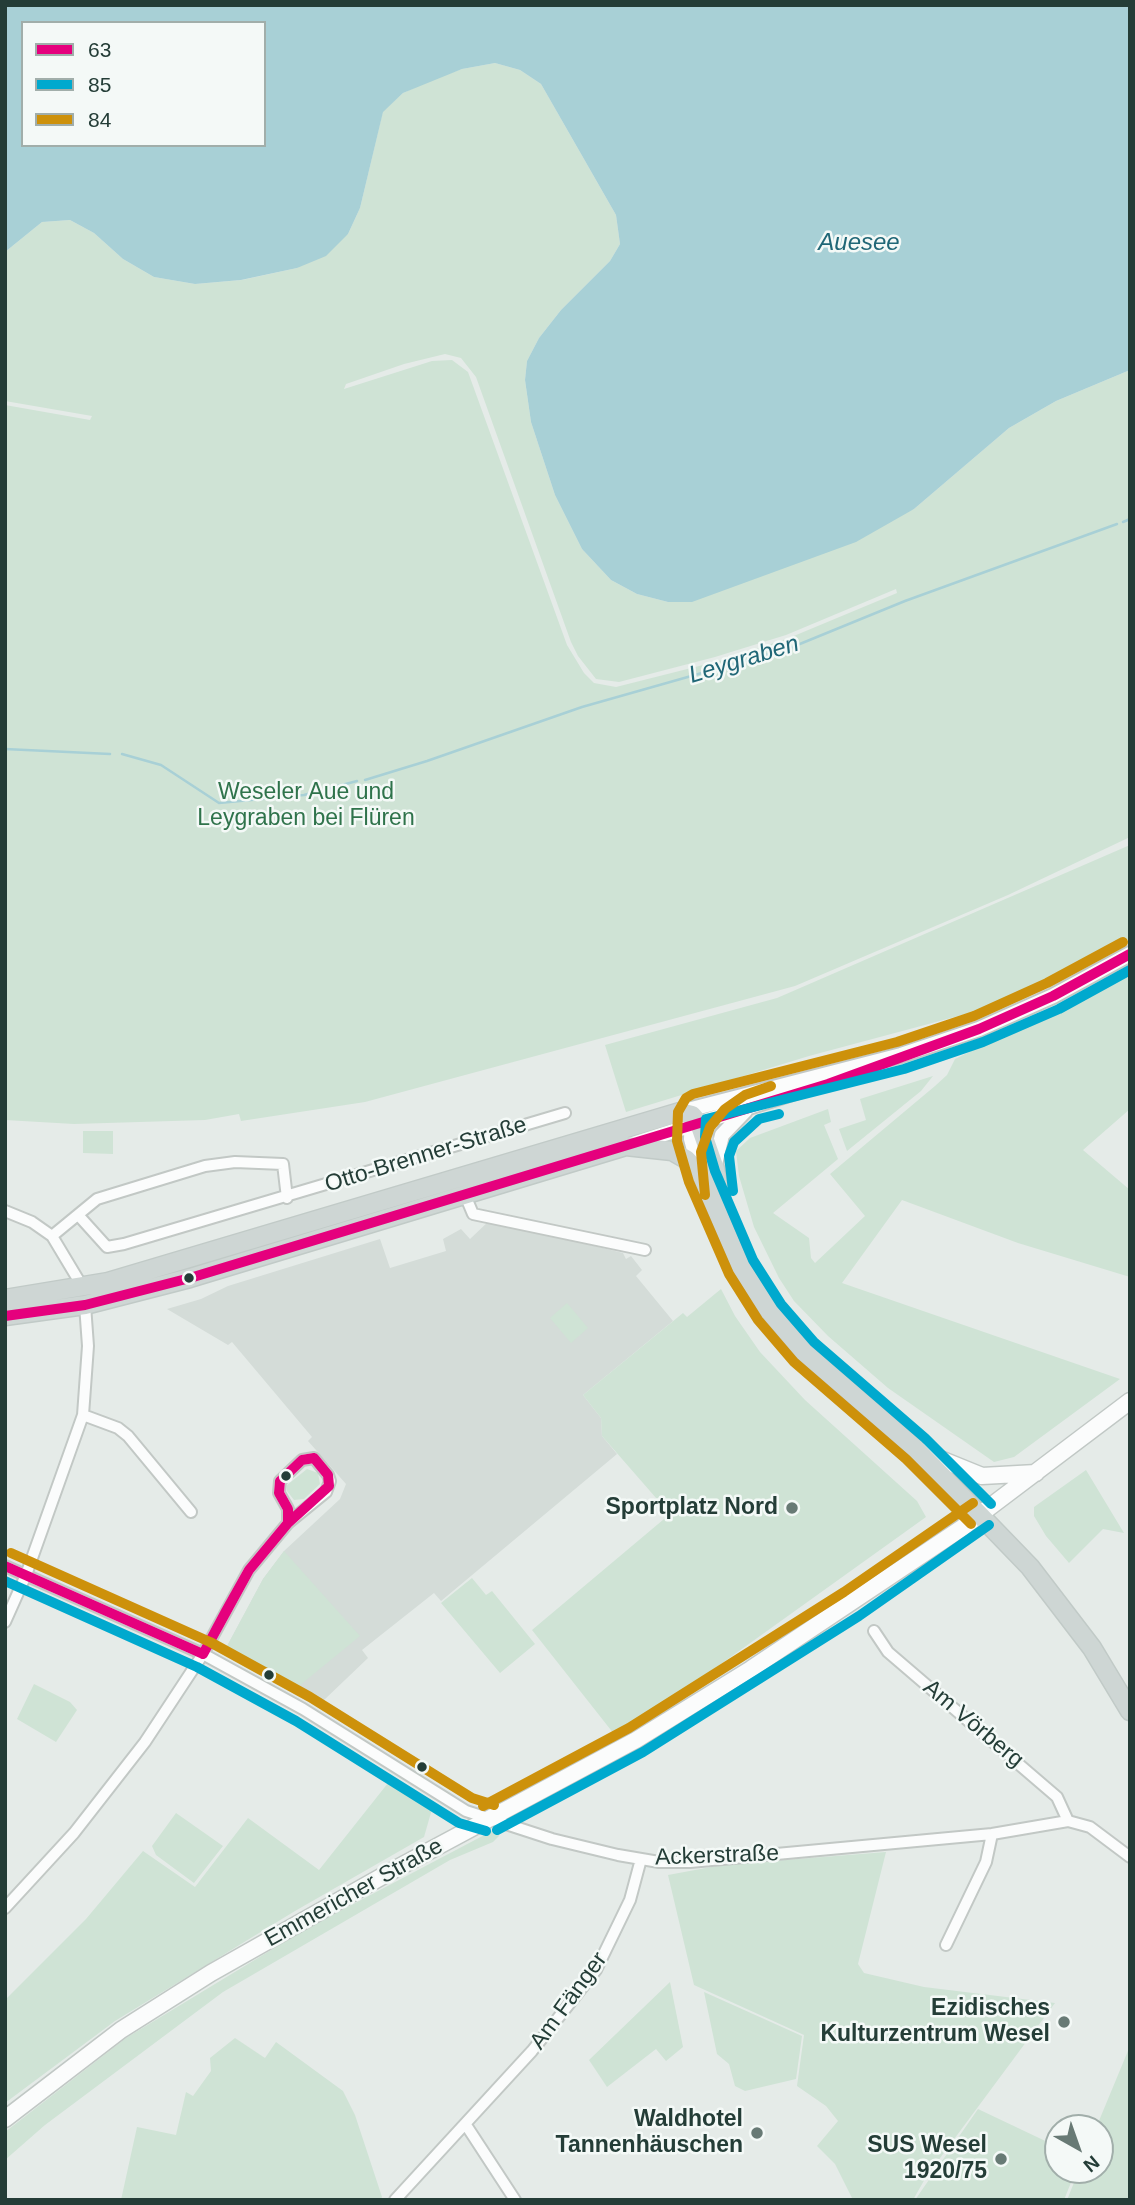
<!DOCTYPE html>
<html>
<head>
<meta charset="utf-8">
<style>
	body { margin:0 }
	#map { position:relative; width:1135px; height:2205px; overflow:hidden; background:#e5ebe8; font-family:Arial,sans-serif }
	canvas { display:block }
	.frame { position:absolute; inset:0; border:7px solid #243d37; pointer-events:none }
	.legend { position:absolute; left:21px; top:21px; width:245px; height:126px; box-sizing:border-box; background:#f4f9f7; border:2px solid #a1aeaa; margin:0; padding:9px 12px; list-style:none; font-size:21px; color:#243d37 }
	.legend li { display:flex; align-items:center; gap:14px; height:35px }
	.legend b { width:35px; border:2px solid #a1aeaa }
	.north { position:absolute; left:1044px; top:2114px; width:70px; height:70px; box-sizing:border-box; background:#f4f9f7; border:2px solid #a1aeaa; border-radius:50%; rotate:140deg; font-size:19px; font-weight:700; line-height:28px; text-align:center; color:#243d37 }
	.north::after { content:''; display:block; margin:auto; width:24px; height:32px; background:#687a75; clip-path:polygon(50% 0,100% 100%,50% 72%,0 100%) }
</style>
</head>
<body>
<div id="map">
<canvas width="1135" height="2205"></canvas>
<div class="frame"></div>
<ul class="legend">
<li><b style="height:9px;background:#e5007d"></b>63</li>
<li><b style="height:9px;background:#00a9ce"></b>85</li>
<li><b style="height:9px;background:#cd910b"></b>84</li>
</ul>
<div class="north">N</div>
</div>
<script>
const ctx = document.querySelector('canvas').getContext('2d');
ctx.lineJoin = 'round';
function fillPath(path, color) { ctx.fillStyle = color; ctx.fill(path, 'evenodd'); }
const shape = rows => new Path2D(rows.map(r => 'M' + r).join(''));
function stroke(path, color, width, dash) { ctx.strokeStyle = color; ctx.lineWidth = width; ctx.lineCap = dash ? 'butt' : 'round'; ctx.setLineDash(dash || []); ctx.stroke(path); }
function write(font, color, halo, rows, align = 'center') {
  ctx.font = font + ' Arial,sans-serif'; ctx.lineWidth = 5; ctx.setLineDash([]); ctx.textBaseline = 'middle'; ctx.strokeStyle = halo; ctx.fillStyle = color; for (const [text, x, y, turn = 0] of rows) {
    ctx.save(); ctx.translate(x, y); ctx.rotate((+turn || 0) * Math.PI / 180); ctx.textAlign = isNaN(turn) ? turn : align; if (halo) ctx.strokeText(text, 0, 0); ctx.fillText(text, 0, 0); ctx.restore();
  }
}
fillPath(shape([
	[490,1220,623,1253,626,1259,631,1256,642,1270,636,1276,673,1321,583,1395,601,1418,602,1436,617,1454,441,1601,434,1593,362,1650,368,1658,323,1701,226,1648,263,1579,284,1551,340,1499,346,1484,308,1441,312,1437,232,1342,228,1345,167,1309,201,1299,228,1286,380,1239,390,1268,446,1251,443,1239,461,1229,470,1239]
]), '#d4dcd8');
fillPath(shape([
	[495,63,520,70,541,84,616,215,620,244,610,261,561,310,539,338,527,361,525,380,531,422,555,495,582,549,611,580,637,594,668,602,914,509,1009,428,1056,401,1130,370,1130,837,1008,895,795,986,365,1102,241,1121,239,1114,205,1120,74,1124,5,1120,5,405,90,420,92,416,5,401,5,252,42,222,70,220,94,233,123,259,154,277,195,284,242,280,297,268,348,234,360,208,383,111,403,93,433,79,462,69],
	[445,354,461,358,476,377,571,642,578,656,596,679,619,682,715,657,786,635,896,589,897,593,789,638,719,661,616,687,594,683,584,673,567,645,468,372,452,360,432,361,344,389,346,384,404,364],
	[1130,845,1130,938,1110,949,1027,991,977,1011,809,1056,626,1112,605,1045,777,998],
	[1130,968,1130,1109,1083,1150,1130,1190,1130,1277,1018,1243,902,1200,842,1283,1120,1379,1014,1457,994,1462,888,1388,828,1336,794,1301,779,1278,754,1227,739,1176,736,1151,750,1138,828,1109,831,1122,824,1125,838,1159,773,1213,809,1238,811,1258,815,1263,865,1216,830,1174,935,1086,947,1075,955,1059,1052,1011],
	[933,1076,921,1091,847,1151,839,1129,866,1120,860,1099],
	[83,1131,113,1131,113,1154,83,1153],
	[721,1289,735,1316,760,1352,805,1400,917,1501,926,1517,693,1684,614,1734,532,1630,670,1514,602,1436,601,1418,583,1395,683,1313,687,1317],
	[567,1303,588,1328,571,1343,550,1318],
	[307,1469,318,1473,320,1484,304,1499,294,1500,287,1491,287,1485],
	[1086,1470,1124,1533,1103,1529,1069,1563,1046,1536,1034,1516,1034,1507],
	[284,1551,360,1636,299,1686,226,1648,263,1579],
	[472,1578,486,1595,492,1591,535,1644,500,1673,441,1603],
	[34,1684,70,1702,77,1710,56,1742,17,1719],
	[392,1778,432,1809,424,1837,295,1911,115,2021,5,2103,5,2000,86,1919,143,1851,195,1887,248,1818,319,1870],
	[176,1813,223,1846,194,1883,156,1855,152,1846],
	[492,1831,497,1831,499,1836,493,1842,450,1860,223,1992,45,2125,5,2160,5,2132,126,2038,304,1930],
	[886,1852,858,1964,864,1973,924,1987,1055,2003,926,2177,913,2200,853,2200,835,2164,817,2146,838,2121,826,2106,797,2086,804,2035,694,1985,668,1875,722,1865],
	[670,1982,683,2047,666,2061,656,2049,607,2087,589,2060],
	[704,1992,802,2036,796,2079,745,2091,735,2086,729,2064,717,2054],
	[235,2038,265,2058,276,2042,343,2091,355,2115,382,2197,380,2200,121,2200,137,2127,176,2135,186,2092,193,2096,211,2071,210,2058],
	[1130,2046,1130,2200,1067,2200,1079,2170,1100,2170,1100,2128,1096,2128],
	[978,2109,1058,2147,1058,2170,1076,2170,1064,2200,915,2200]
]), '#cfe3d5');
fillPath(shape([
	[5,5,1130,5,1130,370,1056,401,1009,428,914,509,856,542,692,602,668,602,637,594,611,580,582,549,555,495,531,422,525,380,527,361,539,338,561,310,610,261,620,244,616,215,541,84,520,70,495,63,462,69,403,93,383,112,360,208,348,234,326,256,297,268,241,280,195,284,154,277,123,259,94,233,70,220,42,222,5,252],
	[23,23,264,23,264,145,23,145]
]), '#a8d0d6');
stroke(shape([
	[1123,522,1130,519],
	[5,749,110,754],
	[122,754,161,765,219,803,304,795,357,781],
	[365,780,427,761,582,707,790,648,905,601,1117,524]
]), '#a8d0d6', 2.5);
const minor = shape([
	[465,1195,473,1214,645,1250],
	[5,1211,32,1222,52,1236,82,1286],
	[79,1216,107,1247,124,1244,565,1113],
	[52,1236,97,1199,205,1166,235,1162,283,1164,287,1198],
	[83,1415,118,1428,128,1436,191,1512],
	[5,1566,203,1654,303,1709,466,1811,552,1839,618,1855,659,1862,690,1862,992,1834,1068,1821,1090,1827,1130,1857],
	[5,1622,26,1575,83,1415,88,1346,85,1305],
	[874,1631,888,1652,1057,1797,1068,1821],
	[5,1908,74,1833,145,1742,203,1654,249,1570,288,1523,326,1492,330,1481,328,1475,314,1458,302,1460,280,1481,279,1493,288,1509,288,1523],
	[946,1945,986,1862,992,1834],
	[466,2125,515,2200],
	[395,2200,532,2051,596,1970,630,1900,641,1859]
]);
const tertiary = shape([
	[680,1112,901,1055,979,1029,1053,996,1130,954],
	[692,1117,691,1139,701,1176],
	[630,1145,855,1073],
	[715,1164,722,1135,745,1111]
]);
const secondary = shape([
	[918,1450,982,1476,1036,1473],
	[5,2119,121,2030,211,1973,388,1873,636,1740,751,1669,962,1528,1130,1401]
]);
const primary = shape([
	[5,1299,108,1282,680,1112,692,1115,699,1123,715,1169,722,1204],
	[5,1316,85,1305,190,1278,626,1146,672,1151,686,1159,702,1176,741,1267,770,1312,804,1352,916,1449,1030,1567,1092,1648,1130,1711]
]);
stroke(minor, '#c2c8c5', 14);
stroke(tertiary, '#c2c8c5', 18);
stroke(secondary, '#c1c8c5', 19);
stroke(primary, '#c1cac7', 21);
stroke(minor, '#fbfcfc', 10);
stroke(tertiary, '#fbfcfc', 14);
stroke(secondary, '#fbfcfc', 16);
stroke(primary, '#ced6d4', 18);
stroke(shape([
	[5,1316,85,1305,190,1278,828,1084,979,1029,1053,996,1130,954],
	[314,1458,328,1475,329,1486,288,1523,288,1509,279,1493,280,1481,302,1460,314,1458],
	[5,1566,203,1654],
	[249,1570,203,1654,226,1611,249,1570],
	[249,1570,288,1523],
	[249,1570,288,1523]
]), '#e5007d', 10);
stroke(shape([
	[733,1191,729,1156,734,1142,759,1119,779,1114],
	[991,1504,925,1438,814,1342,781,1304,753,1260,715,1171,705,1137,706,1119,904,1069,983,1042,1059,1009,1130,970],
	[5,1581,197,1667,296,1721,459,1823,486,1831],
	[497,1830,643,1752,859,1616,989,1525]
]), '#00a9ce', 10);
stroke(shape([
	[705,1195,701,1152,710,1127,725,1109,745,1095,771,1086],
	[971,1524,906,1459,794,1362,758,1320,729,1274,689,1182,677,1141,678,1112,686,1098,693,1094,897,1042,974,1016,1047,983,1123,942],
	[11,1553,210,1642,310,1697,472,1798,494,1805],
	[483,1806,629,1728,844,1592,973,1503]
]), '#cd910b', 10);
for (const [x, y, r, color] of [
	[189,1278,6,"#243d37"],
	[286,1476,6,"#243d37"],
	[792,1508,7,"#687a75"],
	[269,1675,6,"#243d37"],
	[422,1767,6,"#243d37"],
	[1064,2022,7,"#687a75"],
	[757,2133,7,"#687a75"],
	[1001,2159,7,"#687a75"]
]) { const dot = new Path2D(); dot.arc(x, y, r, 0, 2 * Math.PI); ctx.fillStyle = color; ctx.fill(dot); stroke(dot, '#f4f9f7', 2.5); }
write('23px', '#2f734b', '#f4f9f7', [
	["Weseler Aue und",306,793],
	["Leygraben bei Flüren",306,819]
]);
write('23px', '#243d37', '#f4f9f7', [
	["Otto-Brenner-Straße",426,1155,-17],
	["Am Vörberg",973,1724,40],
	["Ackerstraße",717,1856,-2],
	["Emmericher Straße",354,1893,-29],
	["Am Fänger",569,2001,-54]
]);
write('bold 23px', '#243d37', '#f4f9f7', [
	["Sportplatz Nord",778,1508],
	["Ezidisches",1050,2009],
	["Kulturzentrum Wesel",1050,2035],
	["Waldhotel",743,2120],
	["Tannenhäuschen",743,2146],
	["SUS Wesel",987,2146],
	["1920/75",987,2172]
], 'right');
write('italic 24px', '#206777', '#f4f9f7', [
	["Auesee",859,243],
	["Leygraben",744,660,-17]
]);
</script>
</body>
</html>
